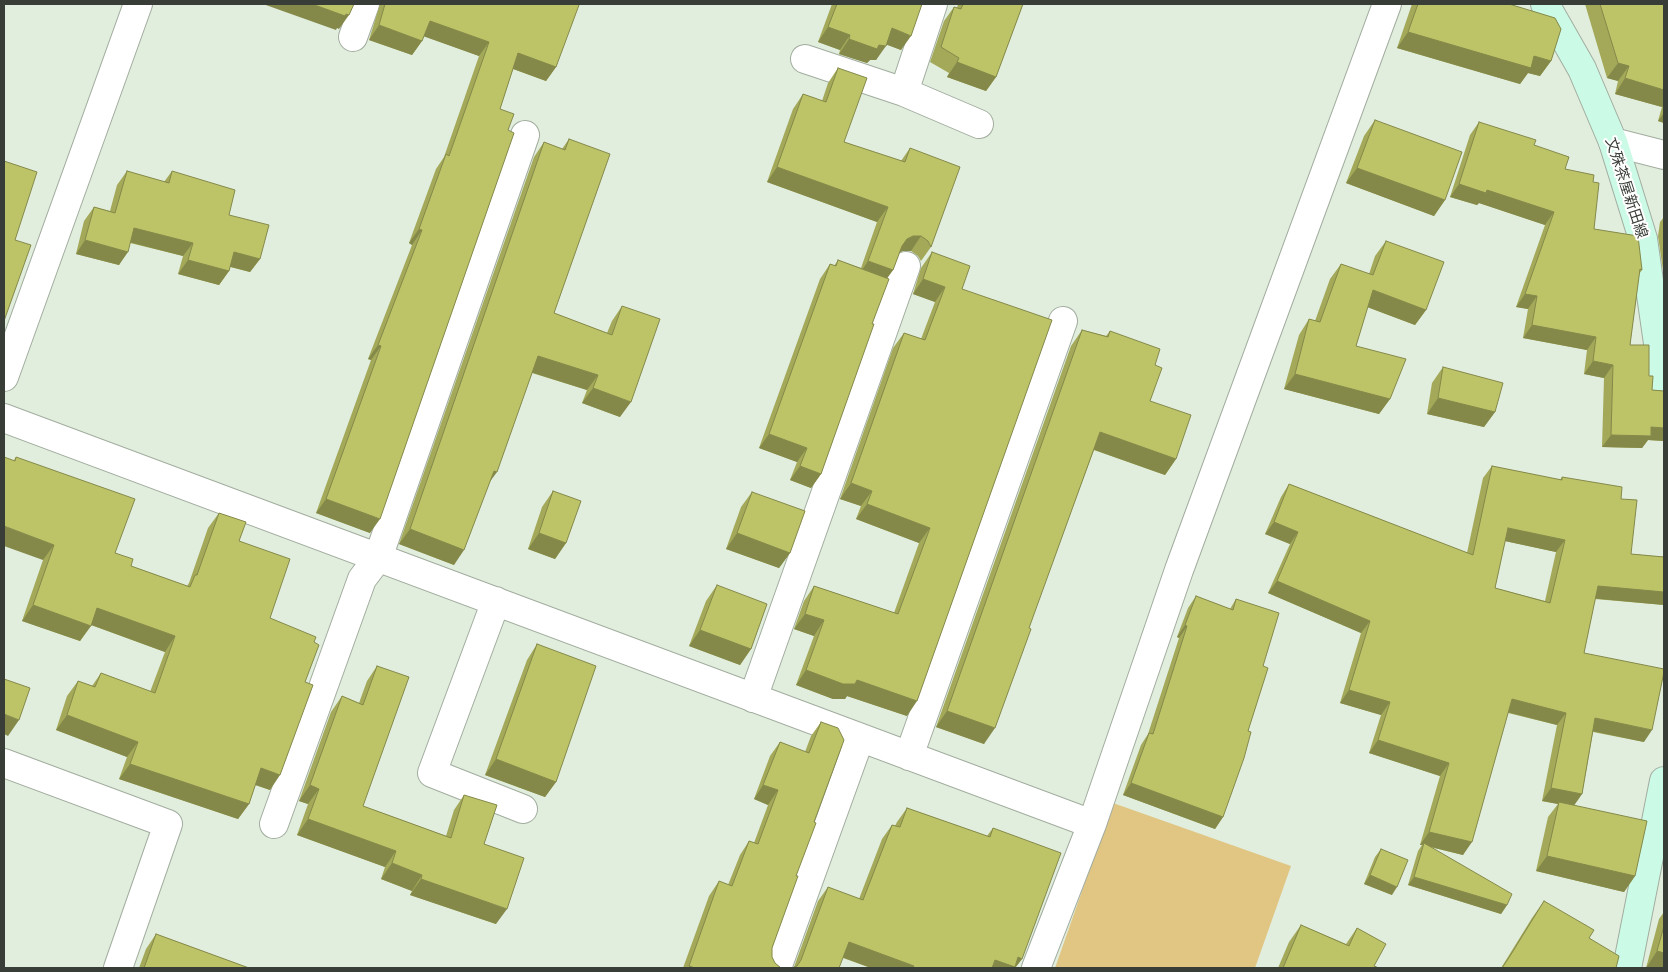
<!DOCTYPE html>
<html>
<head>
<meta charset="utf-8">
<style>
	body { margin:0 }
	#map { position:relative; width:1668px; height:972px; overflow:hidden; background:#e1eddd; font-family:Cabin,sans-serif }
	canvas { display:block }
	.frame { position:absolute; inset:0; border:5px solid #393d37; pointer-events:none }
</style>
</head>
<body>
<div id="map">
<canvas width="1668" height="972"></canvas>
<div class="frame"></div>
</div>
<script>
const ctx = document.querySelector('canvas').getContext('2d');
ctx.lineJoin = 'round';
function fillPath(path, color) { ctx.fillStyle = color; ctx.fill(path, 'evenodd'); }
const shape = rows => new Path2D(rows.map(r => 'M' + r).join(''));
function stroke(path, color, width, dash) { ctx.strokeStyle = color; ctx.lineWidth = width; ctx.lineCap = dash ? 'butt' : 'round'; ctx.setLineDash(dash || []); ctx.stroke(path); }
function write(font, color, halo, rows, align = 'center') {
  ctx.font = font + ' Cabin,"Noto Sans JP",sans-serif'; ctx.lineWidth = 4; ctx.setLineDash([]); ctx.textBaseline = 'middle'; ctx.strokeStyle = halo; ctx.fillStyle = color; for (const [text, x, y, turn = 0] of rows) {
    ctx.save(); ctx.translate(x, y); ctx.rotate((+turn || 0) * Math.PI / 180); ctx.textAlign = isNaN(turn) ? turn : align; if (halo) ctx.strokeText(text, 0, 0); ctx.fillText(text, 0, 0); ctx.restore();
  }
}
fillPath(shape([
	[1113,803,1291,866,1255,968,1055,968]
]), '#e1c583');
const minor = shape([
	[353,37,365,4],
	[805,59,904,92,979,124],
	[904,92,933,4],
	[1613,142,1664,155],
	[4,377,138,4],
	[4,418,1092,824],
	[496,601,432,773,523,809],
	[753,698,906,266],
	[909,756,1063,321],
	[4,763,168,824,118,968],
	[274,824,362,579,378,558,525,135],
	[777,968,860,738],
	[1036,968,1092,824,1179,570,1387,4]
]);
const secondary = shape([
	[1545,4,1582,69,1613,142,1643,239,1664,385],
	[1627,968,1664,781]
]);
stroke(minor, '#a2ad9f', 30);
stroke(secondary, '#a2ad9f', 30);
stroke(minor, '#fff', 28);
stroke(secondary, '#cbfae7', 28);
fillPath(shape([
	[380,4,576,4,556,67,546,81,513,69,500,109,370,533,316,513,371,360,368,359,412,245,409,243,436,169,444,157,479,56,424,36,422,41,412,55,369,40],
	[832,4,922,4,901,50,886,44,876,60,870,60,867,63,839,54,840,50,818,42],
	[958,4,1023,4,996,77,986,91,947,77,949,73,930,62,944,21,954,7,957,8],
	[1412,4,1509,4,1551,61,1540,76,1528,73,1520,84,1397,48],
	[1585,4,1664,4,1664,123,1658,121,1662,107,1615,94,1618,81,1607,78],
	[838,68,844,142,901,161,910,148,931,247,921,261,918,256,911,251,903,251,899,252,893,270,887,278,821,474,811,488,790,480,797,462,759,448,820,279,830,264,834,266,838,260,861,268,877,222,767,182,793,109,803,94,822,101,828,83],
	[1375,120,1445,200,1434,216,1346,183,1364,136],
	[1479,122,1534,145,1565,169,1593,182,1594,229,1642,270,1639,274,1630,345,1649,376,1652,390,1664,391,1664,441,1648,440,1642,448,1602,447,1604,378,1584,374,1587,350,1523,338,1528,309,1516,307,1545,225,1479,203,1477,205,1450,197,1470,135],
	[569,139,554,313,607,333,612,321,622,306,620,417,582,403,587,390,532,373,490,481,454,565,399,544,534,157,544,142,562,149],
	[127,171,164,182,172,171,229,215,260,259,250,272,230,267,229,271,219,285,178,274,183,256,130,243,119,265,76,254,84,221,94,207,110,211,117,185],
	[1664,217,1664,277,1658,236,1660,222],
	[1386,241,1426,310,1415,325,1367,307,1356,346,1390,399,1379,414,1284,389,1299,335,1309,319,1315,321,1330,279,1341,264,1369,274,1375,256],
	[932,252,962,289,907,716,847,696,845,699,833,699,796,685,814,636,794,629,804,601,814,586,894,613,919,543,856,519,861,506,840,499,893,348,904,333,921,339,935,302,913,294,921,268],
	[1082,330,1106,336,1110,331,1155,365,1150,401,1176,459,1165,475,1094,450,984,744,936,727,1071,346],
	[1443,367,1495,412,1484,427,1427,414,1432,383],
	[16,457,115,553,131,566,187,586,189,583,208,528,219,513,239,541,270,618,314,642,305,682,270,790,255,785,249,804,238,819,119,779,127,757,56,730,67,696,78,681,92,686,101,673,150,692,165,652,91,625,80,641,22,621,43,560,14,460],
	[1492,466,1560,480,1562,477,1621,499,1631,554,1664,557,1664,605,1595,599,1584,653,1644,742,1593,732,1582,794,1574,805,1635,876,1624,892,1536,871,1548,817,1558,804,1542,801,1557,725,1508,713,1463,855,1430,847,1507,905,1501,914,1408,885,1418,851,1422,845,1420,845,1440,776,1369,753,1381,715,1340,703,1361,633,1268,593,1290,544,1265,534,1281,497,1289,484,1467,553,1483,478],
	[1505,541,1556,552,1545,601,1495,588],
	[553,491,566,543,555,559,528,549,542,507],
	[752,492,790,553,779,568,726,549,741,507],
	[717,585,751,649,740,665,689,646,706,601],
	[1196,596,1230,609,1236,599,1263,666,1248,731,1223,817,1215,829,1123,795,1141,745,1148,734,1179,638,1177,637,1188,608],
	[537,644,556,782,545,797,485,775,527,660],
	[377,666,363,806,446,836,454,810,464,795,484,844,496,924,410,895,412,891,381,879,385,867,297,835,308,804,299,801,331,712,342,696,359,703,367,681],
	[821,722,814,822,772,948,772,957,775,963,781,968,683,968,709,896,719,881,728,885,740,855,749,841,754,843,768,805,754,799,770,756,780,742,805,752,811,736],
	[907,808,987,836,993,828,1022,959,1015,968,871,968,843,958,794,967,818,901,828,887,859,899,882,839,892,825,895,826,897,822],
	[1381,849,1392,895,1364,884,1375,857],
	[1544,901,1589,938,1616,968,1501,968,1532,918],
	[1664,912,1664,968,1646,968,1659,919],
	[1301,925,1346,944,1357,928,1374,966,1379,968,1278,968,1289,942],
	[156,934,249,968,139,968,146,949]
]), '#a3a959');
fillPath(shape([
	[263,4,312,4,349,15,339,29,337,28,336,30],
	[430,21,489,42,479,56,420,35],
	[379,25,422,41,412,55,369,40],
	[828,27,850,35,840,50,818,42],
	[892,28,911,36,901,50,882,43],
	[1408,32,1534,56,1551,61,1540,76,1528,73,1520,84,1397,48],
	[849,39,886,46,876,60,870,60,867,63,839,54],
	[518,53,556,67,546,81,508,67],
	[957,62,996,77,986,91,947,77],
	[1618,63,1629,66,1618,81,1607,78],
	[1625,78,1664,90,1664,105,1662,107,1615,94],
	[1664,113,1664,123,1658,121],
	[777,167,888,207,877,222,767,182],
	[1357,168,1445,200,1434,216,1346,183],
	[1459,184,1487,190,1554,212,1545,225,1479,203,1477,205,1450,197],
	[134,228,193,243,183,256,125,241],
	[419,229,422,230,412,245,409,243],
	[913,236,921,236,911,251,903,251,896,254,907,239],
	[85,240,128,252,119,265,76,254],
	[234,252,260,259,250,272,224,265],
	[188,260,229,271,219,285,178,274],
	[868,261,893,270,883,284,858,276],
	[923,279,945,287,935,302,913,294],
	[1373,290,1426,310,1415,325,1362,305],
	[1525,294,1537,296,1528,309,1516,307],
	[1532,325,1596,337,1587,350,1523,338],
	[378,345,381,346,371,360,368,359],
	[538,356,598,375,587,390,527,371],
	[1593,361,1613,365,1604,378,1584,374],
	[1295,374,1390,399,1379,414,1284,389],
	[593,388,631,402,620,417,582,403],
	[1438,398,1495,412,1484,427,1427,414],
	[1651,427,1664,428,1664,441,1648,440,1642,448,1602,447,1611,435],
	[1100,432,1176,459,1165,475,1089,448],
	[769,434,807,448,797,462,759,448],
	[800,466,821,474,811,488,790,480],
	[494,471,497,472,486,487],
	[851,483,872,491,861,506,840,499],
	[326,499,380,519,370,533,316,513],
	[867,504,930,528,919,543,856,519],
	[1274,522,1298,532,1290,544,1265,534],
	[4,526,54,545,43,560,4,546],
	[1508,528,1565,540,1556,552,1500,540],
	[410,529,464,550,454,565,399,544],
	[539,533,566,543,555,559,528,549],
	[737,533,790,553,779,568,726,549],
	[1277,581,1370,621,1361,633,1268,593],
	[1598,586,1664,592,1664,605,1589,598],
	[33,605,91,626,80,641,22,621],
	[97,608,175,636,165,652,86,623],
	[805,614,824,620,814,636,794,629],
	[1185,625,1187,626,1179,638,1177,637],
	[700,630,751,649,740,665,689,646],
	[806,670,857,680,917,701,907,716,847,696,845,699,833,699,796,685],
	[1349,690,1390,702,1381,715,1340,703],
	[1512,699,1566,713,1557,725,1503,711],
	[947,711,995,728,984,744,936,727],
	[4,714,19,720,8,736,4,734],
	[67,715,138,742,127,757,56,730],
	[1595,718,1652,730,1644,742,1587,730],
	[1378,740,1449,763,1440,776,1369,753],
	[496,759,556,782,545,797,485,775],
	[130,764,249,804,238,819,119,779],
	[261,768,280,775,270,790,250,783],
	[1131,783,1223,817,1215,829,1123,795],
	[310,785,319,789,308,804,299,801],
	[763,785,778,790,768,805,754,799],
	[1551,788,1582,794,1573,807,1559,802,1558,804,1542,801],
	[308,819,396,851,385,867,297,835],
	[1429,832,1472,842,1463,855,1423,845,1424,843,1422,845,1420,845],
	[1547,856,1635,876,1624,892,1536,871],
	[392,863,422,875,412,891,381,879],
	[1370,875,1397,887,1392,895,1364,884],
	[1414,877,1507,905,1501,914,1408,885],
	[421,879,507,909,496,924,410,895],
	[849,942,914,966,913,968,871,968,839,956],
	[1657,951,1664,953,1664,968,1646,968],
	[1018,957,1022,959,1015,968,989,968,995,960]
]), '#848949');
const building = shape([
	[312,4,354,4,349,15,346,14,345,16,312,4],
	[385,4,576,4,579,5,556,67,518,53,500,109,514,114,508,130,514,133,380,519,326,499,381,346,378,345,422,230,419,229,446,154,449,156,489,42,430,21,422,41,379,25,385,4],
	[837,4,922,4,911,36,892,28,886,46,879,45,877,49,849,39,850,35,828,27,837,4],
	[963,4,1023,4,996,77,957,62,959,58,941,47,954,7,961,9,963,4],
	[1418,4,1509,4,1555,18,1561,29,1551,61,1534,56,1531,68,1408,32,1418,4],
	[1600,4,1664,4,1664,90,1625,78,1629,66,1618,63,1600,4],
	[838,68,867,78,844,142,905,162,910,148,960,167,931,247,928,241,921,236,913,236,907,239,902,246,893,270,868,261,888,207,777,167,803,94,826,102,838,68],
	[1375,120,1462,152,1445,200,1357,168,1375,120],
	[1479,122,1536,140,1534,145,1569,157,1565,169,1594,175,1593,182,1599,183,1594,229,1638,236,1642,270,1640,269,1630,345,1649,345,1649,376,1653,376,1652,390,1664,391,1664,428,1651,427,1651,436,1611,435,1613,365,1593,361,1596,337,1532,325,1537,296,1525,294,1554,212,1487,190,1486,193,1459,184,1479,122],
	[569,139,610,154,554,313,612,335,622,306,660,319,631,402,593,388,598,375,538,356,497,472,494,471,464,550,410,529,544,142,565,150,569,139],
	[4,161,37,172,15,240,31,245,4,321,4,161],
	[127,171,169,183,172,171,235,190,229,215,269,225,260,259,234,252,229,271,188,260,193,243,134,228,128,252,85,240,94,207,115,213,127,171],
	[1386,241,1444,262,1426,310,1373,290,1356,346,1406,359,1390,399,1295,374,1309,319,1320,322,1341,264,1373,275,1386,241],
	[932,252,970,266,962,289,1052,320,917,701,857,680,855,684,843,684,806,670,824,620,805,614,814,586,898,614,930,528,867,504,872,491,851,483,904,333,925,340,945,287,923,279,932,252],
	[838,260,889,279,872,324,874,324,821,474,800,466,807,448,769,434,830,264,836,266,838,260],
	[1082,330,1108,337,1110,331,1160,349,1155,365,1162,368,1150,401,1191,415,1176,459,1100,432,1029,628,1031,629,995,728,947,711,1082,330],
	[1443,367,1503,383,1495,412,1438,398,1443,367],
	[4,457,15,461,16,457,135,499,115,553,133,559,131,566,190,587,195,575,197,575,219,513,246,522,239,541,290,559,270,618,316,637,314,642,319,645,305,682,313,685,280,775,261,768,249,804,130,764,138,742,67,715,78,681,95,687,101,673,155,693,175,636,97,608,91,626,33,605,54,545,4,526,4,457],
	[1492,466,1562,480,1562,477,1622,487,1621,499,1637,500,1631,554,1664,557,1664,592,1598,586,1584,653,1664,669,1664,672,1652,730,1595,718,1582,794,1551,788,1566,713,1512,699,1472,842,1429,832,1449,763,1378,740,1390,702,1349,690,1370,621,1277,581,1298,532,1274,522,1289,484,1473,555,1492,466],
	[1508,528,1565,540,1550,603,1495,588,1508,528],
	[553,491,581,501,566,543,539,533,553,491],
	[752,492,805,511,790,553,737,533,752,492],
	[717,585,767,604,751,649,700,630,717,585],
	[1196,596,1233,610,1236,599,1279,613,1263,666,1268,668,1248,731,1251,732,1244,758,1223,817,1131,783,1149,733,1153,734,1187,626,1185,625,1196,596],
	[537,644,596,666,556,782,496,759,537,644],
	[377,666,409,677,363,806,451,838,464,795,497,805,484,844,524,858,507,909,421,879,422,875,392,863,396,851,308,819,319,789,310,785,342,696,363,705,377,666],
	[4,679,30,688,19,720,4,714,4,679],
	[821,722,838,728,844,740,814,822,816,823,796,876,798,876,772,948,772,957,775,963,781,968,695,968,689,966,719,881,732,886,749,841,758,844,778,790,763,785,780,742,809,753,821,722],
	[1559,802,1647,821,1635,876,1547,856,1559,802],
	[907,808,990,837,993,828,1061,853,1022,959,1018,957,1015,967,995,960,992,968,913,968,914,966,849,942,839,968,792,968,797,966,801,960,828,887,863,900,892,825,900,827,907,808],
	[1424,843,1512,894,1507,905,1414,877,1424,843],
	[1381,849,1408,860,1397,887,1370,875,1381,849],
	[1544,901,1594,930,1589,938,1619,956,1616,968,1502,968,1510,956,1544,901],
	[1301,925,1349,946,1357,928,1386,944,1374,966,1379,968,1283,968,1301,925],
	[1664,926,1664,953,1657,951,1664,926],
	[156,934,249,968,144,968,156,934]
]);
fillPath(building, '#bdc468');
stroke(building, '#848949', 1);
write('15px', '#393d37', '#fff', [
	["文殊茶屋新田線",1626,188,72]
]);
</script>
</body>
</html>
